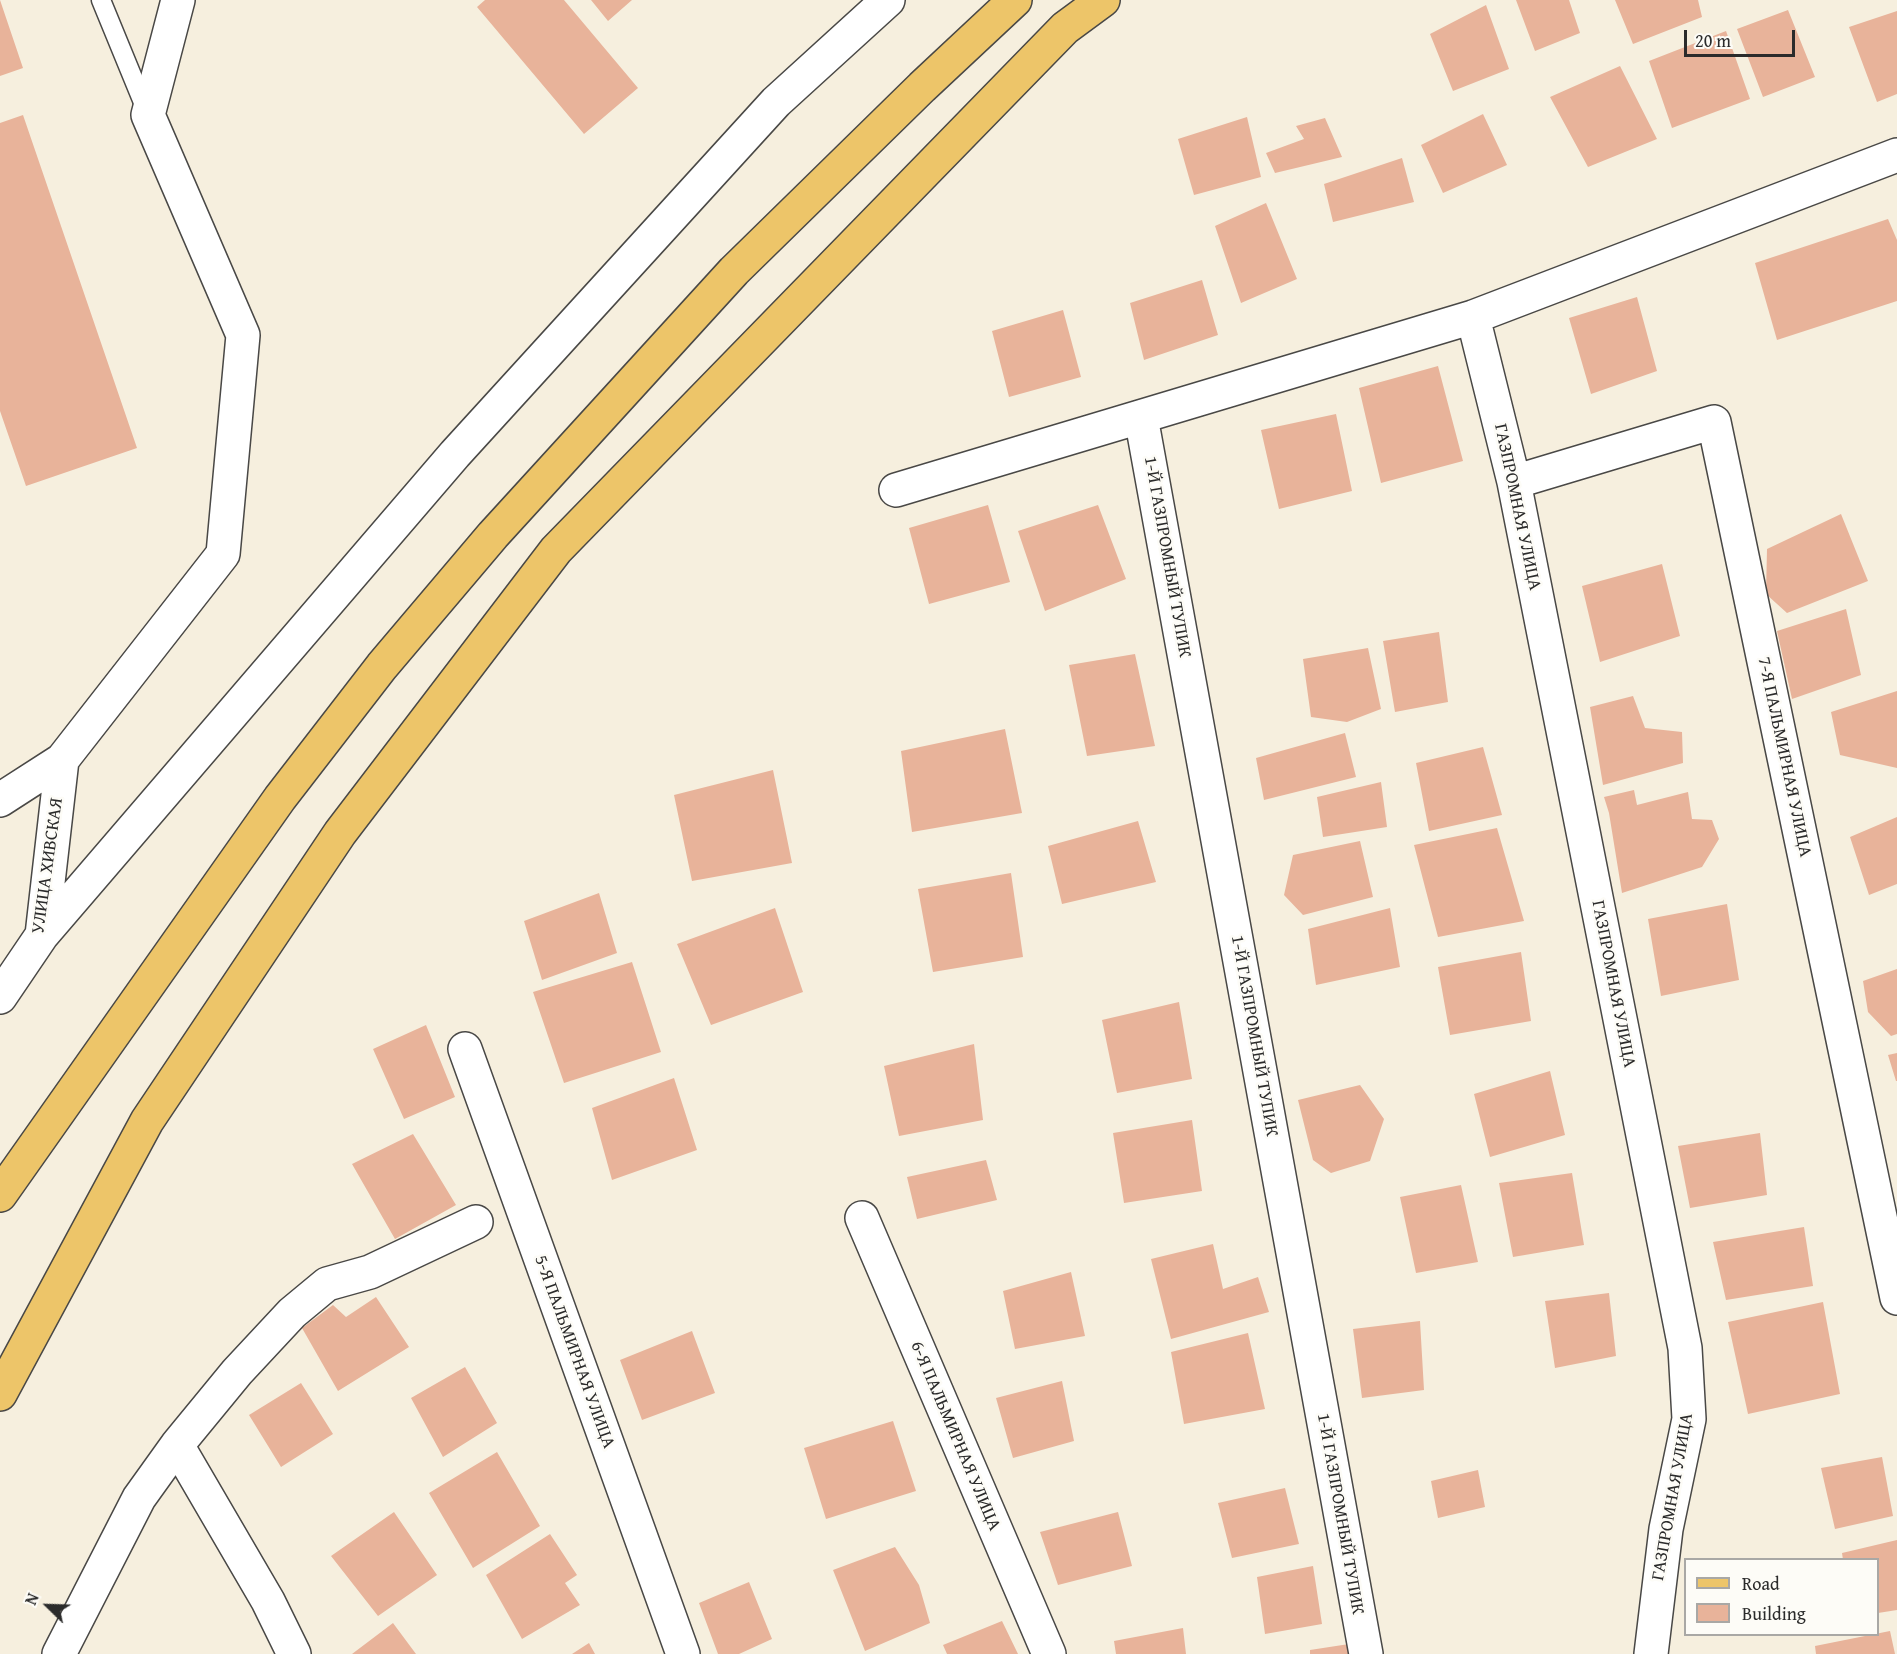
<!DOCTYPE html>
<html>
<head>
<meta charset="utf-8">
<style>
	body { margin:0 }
	#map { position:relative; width:1897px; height:1654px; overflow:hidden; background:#f6efde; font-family:"Gentium Book Plus",serif }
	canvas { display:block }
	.legend { position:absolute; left:1684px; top:1558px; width:195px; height:78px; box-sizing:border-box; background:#fdfcf7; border:2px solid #a9a8a5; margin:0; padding:8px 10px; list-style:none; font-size:18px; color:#2b2b2b }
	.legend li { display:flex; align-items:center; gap:12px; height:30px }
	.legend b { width:30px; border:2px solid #a9a8a5 }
	.north { position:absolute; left:18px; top:1576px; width:60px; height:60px; -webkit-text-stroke:4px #fdfcf7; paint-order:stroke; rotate:293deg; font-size:16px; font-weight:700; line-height:24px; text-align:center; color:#2b2b2b }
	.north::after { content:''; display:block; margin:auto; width:21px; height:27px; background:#2b2b2b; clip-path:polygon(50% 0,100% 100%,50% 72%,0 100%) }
	.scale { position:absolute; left:1684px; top:30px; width:111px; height:27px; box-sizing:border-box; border:3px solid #2b2b2b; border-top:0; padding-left:8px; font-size:18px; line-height:21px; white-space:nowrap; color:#2b2b2b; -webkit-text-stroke:4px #fdfcf7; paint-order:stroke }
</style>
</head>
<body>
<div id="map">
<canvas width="1897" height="1654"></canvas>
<ul class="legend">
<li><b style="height:8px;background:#edc569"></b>Road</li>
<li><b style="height:16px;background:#e8b39a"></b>Building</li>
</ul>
<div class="north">N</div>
<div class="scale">20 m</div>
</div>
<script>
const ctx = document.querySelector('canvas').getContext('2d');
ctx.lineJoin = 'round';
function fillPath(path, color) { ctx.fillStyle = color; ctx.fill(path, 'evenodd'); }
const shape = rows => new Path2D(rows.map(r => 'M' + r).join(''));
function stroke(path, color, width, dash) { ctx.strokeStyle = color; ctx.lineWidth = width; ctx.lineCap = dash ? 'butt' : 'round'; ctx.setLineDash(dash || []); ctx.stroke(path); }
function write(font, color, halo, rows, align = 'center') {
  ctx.font = font + ' "Gentium Book Plus",serif'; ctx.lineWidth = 5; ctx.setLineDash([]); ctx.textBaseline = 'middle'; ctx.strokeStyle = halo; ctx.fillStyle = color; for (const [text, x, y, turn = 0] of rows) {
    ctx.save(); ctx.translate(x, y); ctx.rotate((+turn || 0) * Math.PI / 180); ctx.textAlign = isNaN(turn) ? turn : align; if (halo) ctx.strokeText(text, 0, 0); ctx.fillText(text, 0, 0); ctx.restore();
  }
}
fillPath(shape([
	[0,0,23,68,0,76],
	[485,0,564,0,638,88,584,134,477,7],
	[591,0,632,0,608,21],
	[1516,0,1569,0,1580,33,1535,51],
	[1615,0,1698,0,1702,17,1633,44],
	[1486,5,1509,69,1453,91,1430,34],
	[1788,10,1815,77,1763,97,1737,29],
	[1897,11,1897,94,1877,102,1849,27],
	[1726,31,1750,99,1672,128,1649,61],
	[1620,66,1657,139,1588,167,1550,97],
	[1483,114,1507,165,1443,193,1421,145],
	[23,115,137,448,26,486,0,411,0,123],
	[1247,117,1261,177,1194,195,1178,139],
	[1325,118,1342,157,1275,173,1266,153,1304,139,1296,126],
	[1402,158,1414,202,1333,222,1324,184],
	[1266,203,1297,279,1241,303,1215,226],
	[1888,219,1897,240,1897,301,1777,340,1755,263],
	[1202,280,1218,335,1144,360,1130,303],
	[1637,297,1657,371,1591,394,1569,318],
	[1063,310,1081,377,1009,397,992,331],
	[1438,366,1463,461,1381,483,1359,388],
	[1336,414,1352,491,1279,509,1261,430],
	[988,505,1010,582,929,604,909,528],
	[1098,505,1126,579,1045,611,1018,531],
	[1841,514,1868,581,1787,613,1766,594,1767,549],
	[1662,564,1680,636,1600,662,1582,586],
	[1846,609,1861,675,1792,699,1777,631],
	[1439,632,1448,702,1395,712,1383,641],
	[1368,648,1381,709,1347,722,1311,717,1303,659],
	[1135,654,1155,746,1087,756,1069,665],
	[1897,691,1897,768,1840,755,1831,712],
	[1633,696,1645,728,1682,732,1683,763,1603,785,1590,707],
	[1005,729,1022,813,912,832,901,751],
	[1345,733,1356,777,1264,800,1256,758],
	[1483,747,1502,815,1429,831,1416,763],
	[773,770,792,863,692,881,674,795],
	[1381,782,1387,827,1323,837,1317,797],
	[1634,790,1637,805,1688,792,1692,819,1712,820,1719,839,1702,867,1622,893,1609,813,1604,797],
	[1897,817,1897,884,1869,895,1850,837],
	[1138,821,1156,882,1062,904,1048,846],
	[1497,828,1524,921,1438,937,1414,845],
	[1360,841,1373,897,1303,915,1284,895,1293,855],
	[1011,873,1023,957,933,972,918,889],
	[599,893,617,953,542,980,524,921],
	[1727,904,1739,980,1661,996,1648,919],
	[775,908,803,992,711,1025,677,944],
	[1390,908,1400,967,1316,985,1308,929],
	[1521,952,1531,1021,1450,1035,1438,967],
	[632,962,661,1052,564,1083,533,992],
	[1897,969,1897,1034,1891,1036,1868,1012,1863,981],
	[1179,1002,1192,1079,1117,1093,1102,1020],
	[426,1025,455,1097,404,1119,373,1049],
	[974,1044,983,1120,899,1136,884,1066],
	[1897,1053,1897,1081,1896,1081,1888,1055],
	[1550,1071,1565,1135,1490,1157,1474,1094],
	[674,1078,697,1150,612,1180,592,1108],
	[1360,1085,1384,1119,1370,1161,1331,1173,1313,1160,1298,1100],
	[1192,1120,1202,1191,1124,1203,1113,1133],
	[1760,1133,1767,1195,1690,1208,1678,1146],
	[413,1134,456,1205,395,1239,352,1164],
	[986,1160,997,1200,917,1219,907,1177],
	[1572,1173,1584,1245,1513,1257,1499,1183],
	[1461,1185,1478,1262,1416,1273,1400,1197],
	[1804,1227,1813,1286,1726,1300,1713,1242],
	[1213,1244,1223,1289,1258,1277,1269,1312,1171,1339,1151,1259],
	[1071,1272,1085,1336,1015,1349,1003,1291],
	[1609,1293,1616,1356,1555,1368,1545,1301],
	[376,1297,409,1347,338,1391,302,1328,333,1305,346,1317],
	[1823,1302,1840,1394,1748,1414,1728,1322],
	[1420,1321,1424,1390,1362,1398,1353,1329],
	[692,1331,715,1393,642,1420,620,1360],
	[1248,1333,1265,1409,1184,1424,1171,1352],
	[465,1367,497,1423,443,1457,411,1398],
	[1062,1381,1074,1441,1013,1458,996,1398],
	[301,1383,333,1434,281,1467,249,1415],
	[893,1421,916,1491,826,1519,804,1448],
	[497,1452,540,1526,473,1568,429,1493],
	[1882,1457,1893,1516,1835,1529,1821,1468],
	[1478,1470,1485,1507,1438,1518,1431,1481],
	[1285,1488,1299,1544,1232,1558,1218,1503],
	[394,1512,437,1575,378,1616,331,1556],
	[1118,1512,1132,1566,1058,1585,1040,1532],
	[550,1534,577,1575,565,1583,580,1605,522,1639,486,1575],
	[1897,1540,1897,1610,1878,1613,1878,1560,1843,1560,1842,1553],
	[895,1547,919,1585,930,1623,865,1651,833,1570],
	[1313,1566,1322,1624,1265,1634,1257,1577],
	[749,1582,772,1639,739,1654,718,1654,699,1603],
	[1002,1621,1018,1654,947,1654,943,1645],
	[393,1623,416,1654,352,1654],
	[1183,1628,1186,1654,1116,1654,1114,1641],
	[1890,1631,1895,1654,1816,1654,1815,1646],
	[589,1643,595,1654,572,1654],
	[1349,1644,1350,1654,1310,1654,1310,1650]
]), '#e8b39a');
const service = shape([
	[101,0,147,112]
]);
const minor = shape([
	[1473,317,1514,482,1685,1348,1689,1419,1666,1529,1651,1654],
	[1141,417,1366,1654],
	[1514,482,1714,422,1897,1298],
	[896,490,1473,317,1897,155],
	[0,800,62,760,223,554,243,335,148,115,178,0],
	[42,935,455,454,776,102,888,0],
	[0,997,42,935,62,760],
	[465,1049,683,1654],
	[862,1218,1049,1654],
	[177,1445,268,1601,294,1654],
	[59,1654,139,1498,177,1445,237,1372,292,1313,327,1284,370,1272,476,1222]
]);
const primary = shape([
	[0,1195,280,798,382,666,493,535,734,271,922,87,1015,0],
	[0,1394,147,1121,340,833,556,550,1065,28,1103,0]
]);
stroke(service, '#494846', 21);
stroke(minor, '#494846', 36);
stroke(primary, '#494846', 36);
stroke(service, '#fff', 18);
stroke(minor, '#fff', 33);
stroke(primary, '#edc569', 33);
write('18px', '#2b2b2b', '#fdfcf7', [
	["ГАЗПРОМНАЯ УЛИЦА",1517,507,78],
	["1-Й ГАЗПРОМНЫЙ ТУПИК",1167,557,80],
	["7-Я ПАЛЬМИРНАЯ УЛИЦА",1784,757,78],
	["УЛИЦА ХИВСКАЯ",48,866,-82],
	["ГАЗПРОМНАЯ УЛИЦА",1613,984,79],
	["1-Й ГАЗПРОМНЫЙ ТУПИК",1254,1036,80],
	["5-Я ПАЛЬМИРНАЯ УЛИЦА",574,1352,70],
	["6-Я ПАЛЬМИРНАЯ УЛИЦА",955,1436,67],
	["ГАЗПРОМНАЯ УЛИЦА",1673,1497,-80],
	["1-Й ГАЗПРОМНЫЙ ТУПИК",1340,1514,80]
]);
</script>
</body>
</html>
